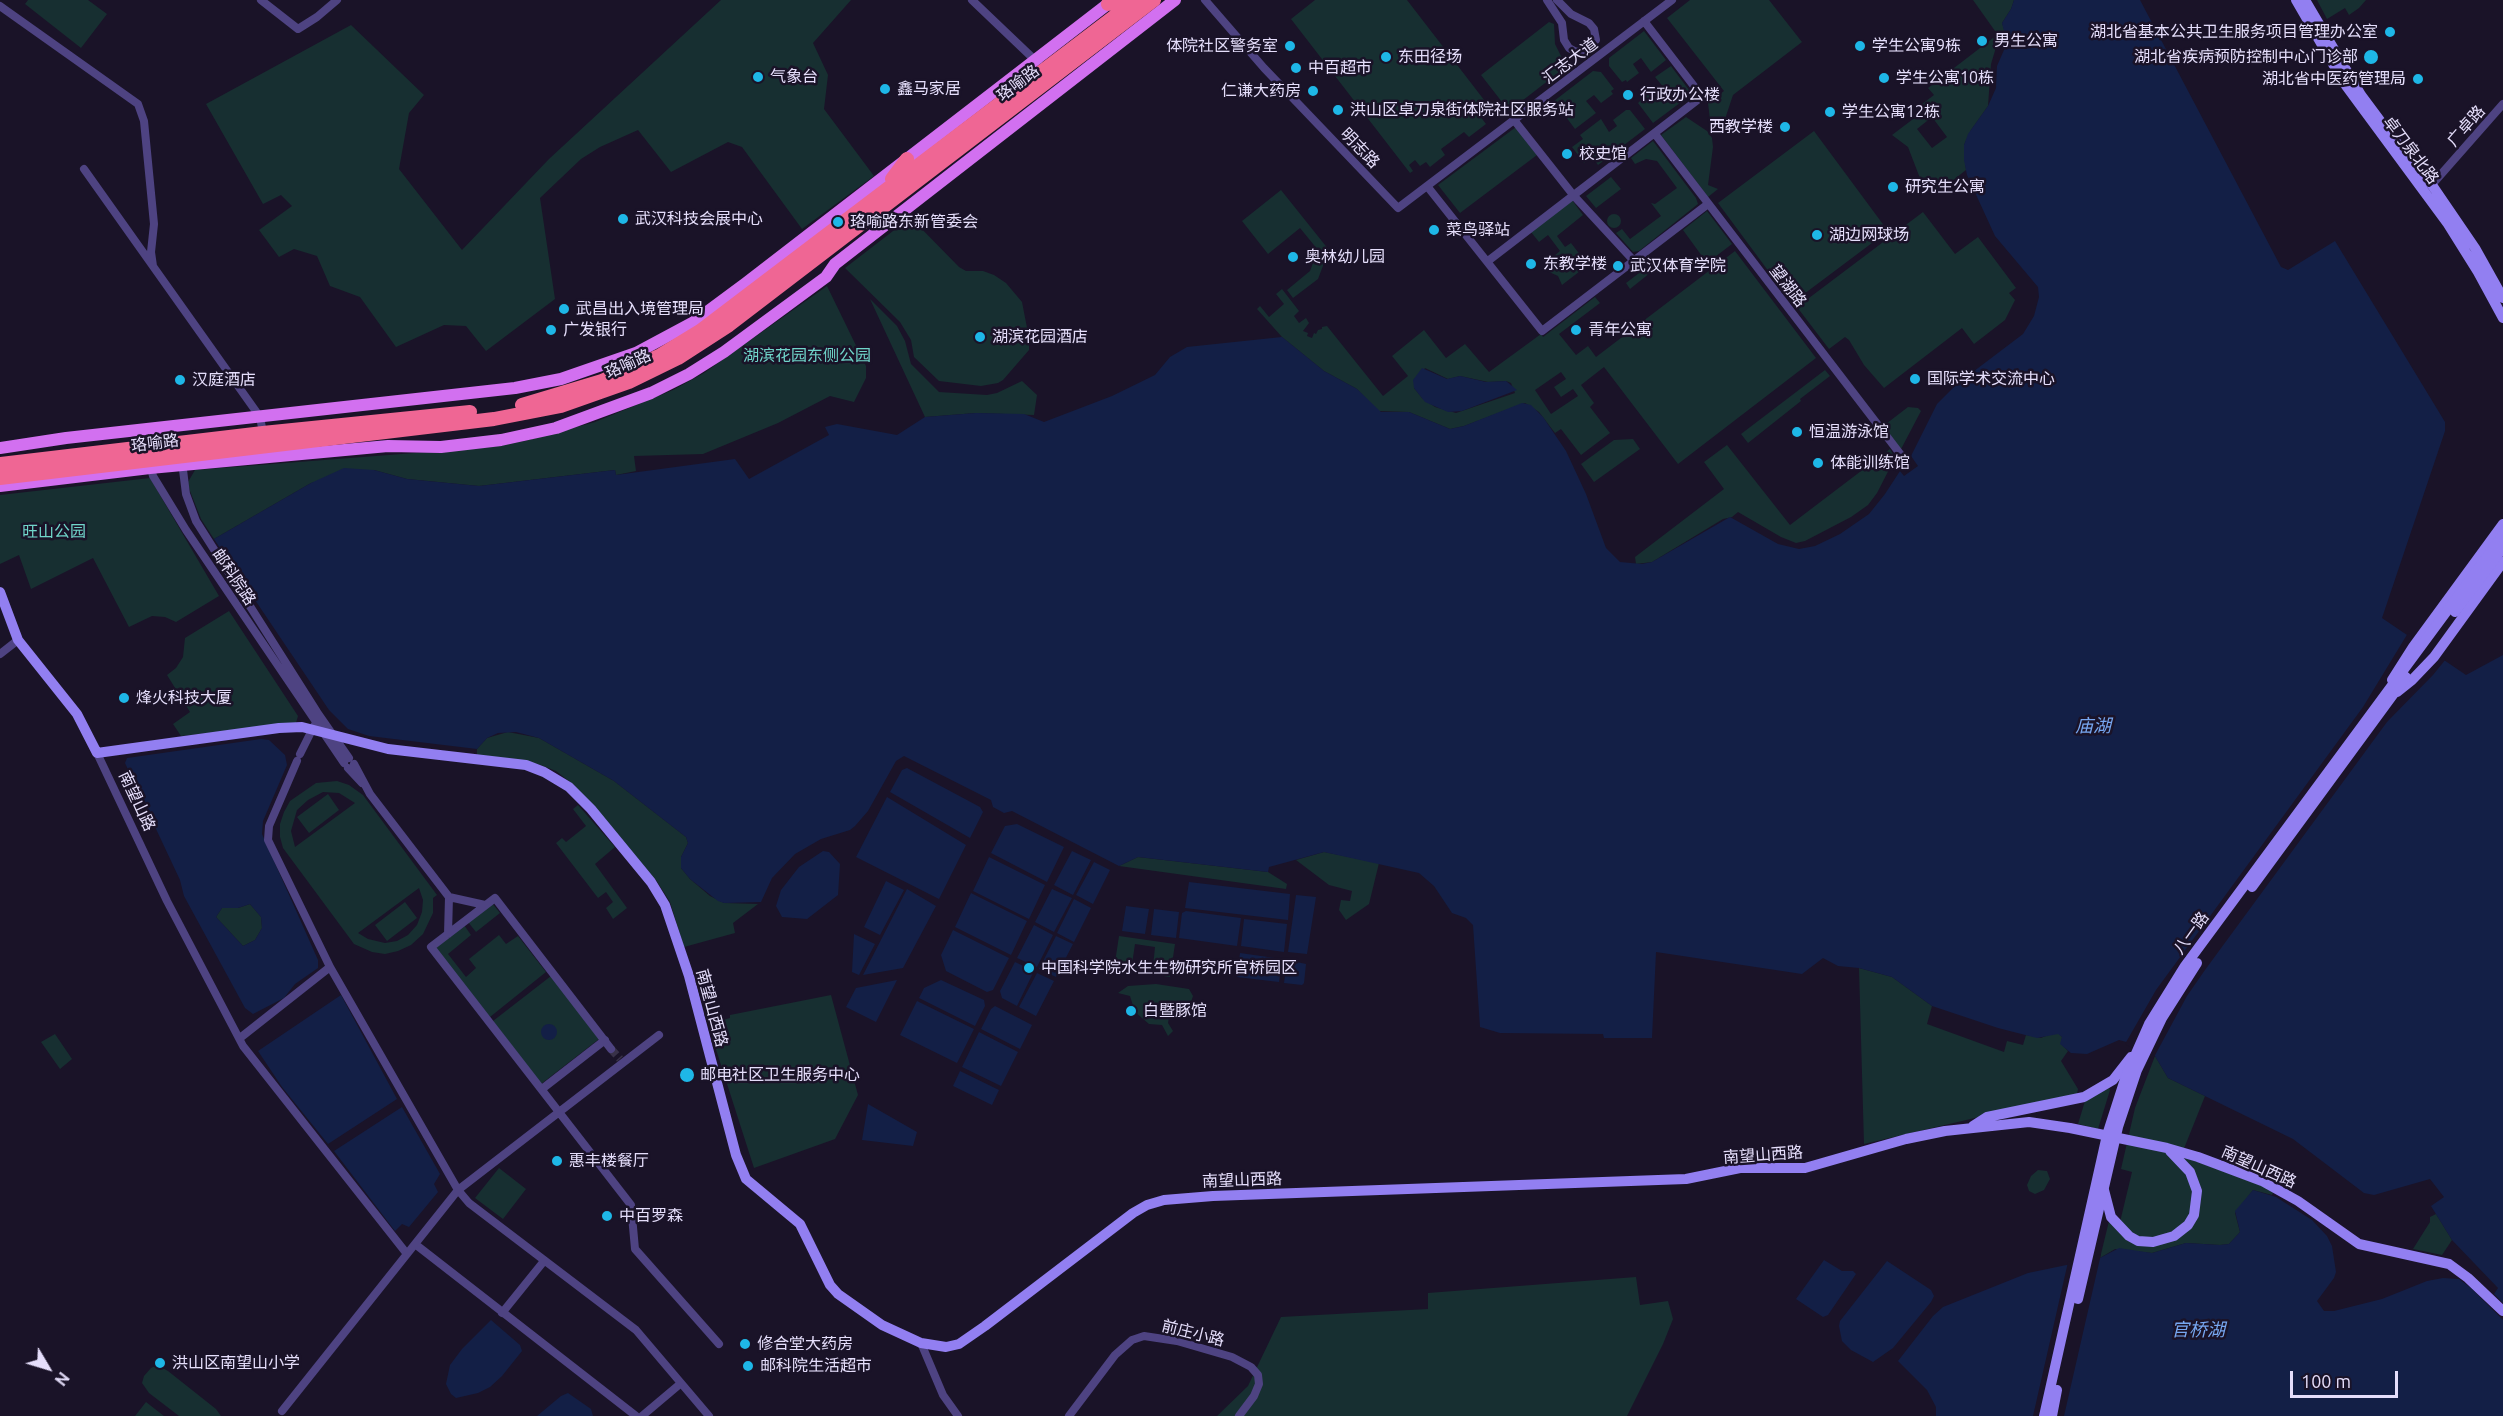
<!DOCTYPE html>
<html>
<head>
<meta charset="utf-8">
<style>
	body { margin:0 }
	#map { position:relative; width:2503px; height:1416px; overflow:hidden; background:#1a1328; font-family:Ubuntu,sans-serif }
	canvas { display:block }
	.north { position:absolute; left:18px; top:1338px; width:60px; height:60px; -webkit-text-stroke:4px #1a1328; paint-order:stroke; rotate:128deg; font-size:16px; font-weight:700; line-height:24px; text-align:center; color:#e5defb }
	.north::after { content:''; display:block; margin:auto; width:21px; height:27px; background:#e5defb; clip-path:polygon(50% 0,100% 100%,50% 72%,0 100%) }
	.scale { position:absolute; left:2290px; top:1371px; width:108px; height:27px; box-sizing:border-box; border:3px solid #e5defb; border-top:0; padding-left:8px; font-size:18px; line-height:21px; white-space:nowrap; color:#e5defb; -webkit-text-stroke:4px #1a1328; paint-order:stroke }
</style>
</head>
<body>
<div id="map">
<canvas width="2503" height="1416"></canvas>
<div class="north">N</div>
<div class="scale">100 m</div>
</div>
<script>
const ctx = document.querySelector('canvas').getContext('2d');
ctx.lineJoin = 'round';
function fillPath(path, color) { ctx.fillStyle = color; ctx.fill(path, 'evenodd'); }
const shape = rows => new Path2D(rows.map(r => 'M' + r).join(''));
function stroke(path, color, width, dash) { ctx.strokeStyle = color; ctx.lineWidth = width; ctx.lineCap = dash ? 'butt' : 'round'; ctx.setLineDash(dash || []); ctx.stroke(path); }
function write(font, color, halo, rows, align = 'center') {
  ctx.font = font + ' Ubuntu,"Noto Sans SC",sans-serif'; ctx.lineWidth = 5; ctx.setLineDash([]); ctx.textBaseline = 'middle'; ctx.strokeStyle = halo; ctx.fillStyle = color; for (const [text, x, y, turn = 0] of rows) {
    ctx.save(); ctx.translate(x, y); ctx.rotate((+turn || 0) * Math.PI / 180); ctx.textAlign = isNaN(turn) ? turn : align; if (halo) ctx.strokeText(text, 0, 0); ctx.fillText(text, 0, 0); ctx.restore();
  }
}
fillPath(shape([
	[28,0,88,0,107,14,81,48,25,4],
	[721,0,851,0,813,43,828,75,824,109,874,176,802,229,742,147,728,142,671,172,638,130,600,147,581,159,540,198,555,299,486,351,466,326,444,325,396,347,360,297,330,286,317,256,294,249,279,257,259,230,292,206,281,195,263,204,206,104,351,25,424,95,409,113,399,169,462,250,549,159],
	[1315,0,1407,0,1488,105,1477,112,1486,124,1469,137,1464,132,1441,149,1445,155,1430,167,1426,162,1420,166,1415,160,1409,165,1413,171,1410,173,1291,19],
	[1690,0,1769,0,1802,42,1733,95,1724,122,1710,120,1708,103,1724,91,1667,18],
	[1973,0,2014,0,2011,9,2002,23,2006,35,2000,38],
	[2317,0,2366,0,2359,8,2349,15,2345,8,2327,19],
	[1549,22,1554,24,1555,44,1563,60,1564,66,1558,73,1509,111,1481,75],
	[1644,31,1666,60,1651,72,1641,58,1633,64,1639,73,1627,82,1626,80,1622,82,1609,66,1609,58],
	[1993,38,1997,44,1991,64,1988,106,1971,130,1964,145,1966,170,1938,192,1928,190,1923,186,1908,147,1892,135,1925,110,1922,104,1934,95,1928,88],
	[1932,117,1947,137,1932,148,1917,129],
	[1671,66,1692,94,1653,123,1638,103,1652,90,1657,96,1665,89,1655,77],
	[1593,71,1601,72,1614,89,1611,91,1613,94,1601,103,1594,95,1586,101,1596,113,1575,129,1554,101],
	[1626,110,1630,110,1645,129,1598,165,1592,157,1584,163,1572,147,1583,139,1580,135,1601,119,1609,132,1617,126,1613,120],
	[1686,117,1707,131,1712,138,1713,147,1708,185,1718,189,1708,197,1661,135],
	[1516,127,1537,155,1460,213,1438,185],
	[1814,131,1888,231,1792,303,1718,203],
	[1653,141,1696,198,1698,204,1639,251,1633,252,1616,233,1622,229,1630,239,1661,216,1651,203,1655,204,1677,188,1657,161,1646,159,1635,164,1631,158],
	[1611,177,1621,189,1596,208,1586,196],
	[1281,190,1329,250,1318,279,1293,298,1287,290,1310,271,1318,250,1300,228,1268,254,1242,221],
	[1572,200,1583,215,1557,236,1565,247,1571,243,1588,265,1562,285,1558,276,1547,271,1551,268,1547,262,1560,251,1548,235,1539,242,1531,232],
	[1707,211,1732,244,1707,263,1683,230],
	[1923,212,1955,254,1978,237,2016,288,2009,293,2015,300,2005,320,1974,344,1962,328,1884,388,1864,365,1849,340,1845,337,1829,349,1797,307],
	'1607 221a7 7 0 1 1 14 0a7 7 0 1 1-14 0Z',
	[913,220,959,267,966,271,983,271,994,275,1006,283,1022,302,1029,338,1029,350,1003,380,998,383,981,386,939,381,914,357,911,340,900,322,845,268,906,221],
	[1735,251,1816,358,1678,464,1604,367,1581,385,1594,403,1590,407,1610,433,1581,455,1561,429,1555,433,1539,412,1525,403,1464,426,1450,429,1409,412,1378,411,1357,389,1324,371,1282,337,1257,309,1260,306,1269,317,1284,304,1276,294,1282,289,1299,311,1294,316,1299,323,1306,318,1309,323,1303,331,1308,333,1307,336,1312,338,1314,333,1316,334,1318,330,1322,329,1322,327,1327,326,1383,396,1408,376,1392,356,1424,330,1446,358,1465,344,1489,372,1541,334,1543,337,1595,297,1600,303,1559,334,1576,355,1588,346,1596,357],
	[1425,368,1448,379,1460,376,1488,382,1506,381,1511,383,1515,393,1456,413,1435,407,1422,398,1414,388],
	[1561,372,1566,379,1554,387,1561,397,1573,389,1578,396,1551,414,1535,390],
	[1651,264,1655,269,1630,289,1626,283],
	[827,286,866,366,866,378,854,402,830,396,778,423,703,454,634,456,636,471,616,475,615,470,479,486,407,479,374,470,311,483,214,539,201,519,190,491,188,482,195,470,492,447,525,441,595,422,673,390,704,373],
	[870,299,897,326,905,341,911,364,939,392,987,395,997,393,1022,381,1037,395,1034,415,976,413,925,417],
	[1825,370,1830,376,1800,399,1801,401,1748,443,1741,434],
	[1908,407,1918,408,1921,411,1900,451,1882,427],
	[1633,439,1640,449,1594,482,1581,464,1614,440],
	[1727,445,1790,525,1890,449,1895,458,1877,493,1868,505,1851,517,1805,541,1796,543,1781,537,1738,512,1732,517,1723,519,1652,562,1636,564,1635,557,1724,489,1704,462],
	[150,478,219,596,176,622,165,617,152,616,129,627,93,558,31,589,19,555,0,564,0,495],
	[229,611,298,716,296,723,181,736,173,724,190,712,167,675,176,668,183,657,185,638],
	[508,732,539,738,614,781,686,837,688,843,681,857,681,868,690,879,710,896,724,903,758,904,733,923,735,933,684,947,670,902,656,880,574,785,556,771,538,764,477,756,477,749,487,738],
	[337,781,349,785,363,795,437,895,433,898,433,913,423,934,411,945,398,951,385,954,372,952,354,944,283,848,280,837,280,824,284,812,290,801,316,783],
	[323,792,339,793,355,803,295,847,291,831,297,810,308,800],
	[419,888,423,900,422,912,417,925,408,935,397,941,385,943,368,939,358,933],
	[328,794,339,810,309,833,297,817],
	[578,805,615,847,595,864,627,908,613,919,606,908,613,902,606,892,598,898,556,843,562,838,566,842,586,826,573,809],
	[1324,852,1379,863,1369,904,1346,920,1339,910,1341,900,1350,901,1352,891,1329,885,1296,860],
	[1138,857,1268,872,1287,884,1286,889,1119,866],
	[405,902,417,918,387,941,375,925],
	[492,903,500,913,476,932,468,922],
	[250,904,261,917,262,928,255,940,243,946,216,917,222,908,238,908],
	[464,925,471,935,448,954,466,977,476,968,469,959,499,935,506,944,518,936,546,972,490,1017,435,948],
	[1119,936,1175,944,1170,977,1144,973,1145,966,1153,967,1155,947,1135,944,1132,964,1140,966,1139,972,1114,969],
	[1859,968,1892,977,1932,1006,1927,1024,2004,1052,2007,1041,2023,1045,2026,1035,2041,1038,2053,1033,2059,1034,2062,1037,2061,1044,2068,1051,2061,1061,2078,1089,2077,1094,1864,1144],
	[551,976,599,1039,541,1084,493,1021],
	[1156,984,1189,989,1193,996,1190,1005,1178,1005,1170,1012,1168,1023,1173,1031,1168,1036,1162,1025,1149,1024,1135,1012,1130,996,1118,993,1128,986],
	[831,995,858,1095,835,1139,754,1168,712,1037,722,1033,719,1021,730,1018,730,1015],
	[55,1034,72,1059,60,1069,41,1042],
	[2155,1056,2168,1078,2205,1096,2181,1156,2274,1190,2272,1195,2253,1190,2235,1213,2240,1232,2229,1244,2220,1245,2186,1243,2152,1253,2115,1249,2100,1258,2109,1221,2120,1222,2132,1172,2121,1169,2135,1108],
	[2109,1088,2110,1090,2098,1129,2078,1124,2085,1101],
	[499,1168,526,1189,503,1219,475,1198],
	[2038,1170,2047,1171,2050,1179,2044,1190,2035,1194,2029,1191,2027,1185,2031,1176],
	[2436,1214,2452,1240,2442,1255,2413,1249,2430,1222,2430,1217],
	[1636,1277,1640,1305,1668,1301,1673,1319,1663,1344,1627,1416,1217,1416,1248,1386,1281,1317,1428,1309,1428,1293],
	[157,1365,168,1371,216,1409,221,1416,179,1416,149,1393,142,1383,144,1376,151,1368],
	[146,1402,164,1416,135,1416]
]), '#172f31');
fillPath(shape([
	[2014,0,2140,0,2281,267,2288,270,2335,241,2445,422,2445,431,2382,618,2466,675,2503,655,2503,1303,2494,1294,2498,1288,2452,1240,2431,1206,2444,1197,2430,1179,2374,1195,2364,1193,2293,1139,2168,1078,2155,1056,2134,1044,2119,1040,2087,1054,2071,1053,2060,1044,2062,1037,2058,1034,2037,1038,1998,1028,1932,1006,1892,977,1859,968,1838,966,1823,958,1802,974,1656,952,1652,1038,1604,1038,1603,1034,1500,1033,1480,1027,1473,925,1466,918,1452,913,1434,886,1419,873,1324,852,1269,867,1268,872,1138,857,1119,866,1012,811,1004,813,993,807,991,800,904,756,896,761,868,811,855,826,850,830,821,839,795,854,772,878,761,902,724,903,718,901,690,879,681,868,681,857,688,843,686,837,614,781,539,738,516,732,498,733,487,738,477,749,369,736,348,729,329,710,214,539,311,483,344,468,374,470,407,479,479,486,615,470,616,475,735,459,749,479,829,435,825,427,837,424,897,435,925,417,976,413,1024,414,1044,422,1112,396,1155,375,1170,357,1187,347,1282,337,1324,371,1357,389,1381,412,1409,412,1450,429,1464,426,1522,403,1531,405,1543,417,1566,451,1586,494,1606,548,1620,562,1642,564,1652,562,1730,517,1778,544,1799,549,1815,546,1840,534,1869,514,1885,494,1900,471,1904,476,1918,466,1911,456,1937,404,1957,384,2023,334,2034,316,2039,297,2038,287,1995,236,1967,175,1964,160,1964,145,1968,134,1988,106,1996,88,1997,66,2007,43,2002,23,2011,9],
	[1422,368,1447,379,1460,376,1486,382,1506,381,1517,390,1462,411,1448,412,1425,402,1414,388,1413,380],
	[261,739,269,740,285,755,287,765,263,821,262,834,318,960,318,968,295,984,284,998,253,1014,245,1008,184,896,180,880,125,763,127,758],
	[250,904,261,917,262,928,255,940,243,946,216,917,222,908,238,908],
	[907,768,980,807,983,812,970,838,890,792,902,770],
	[887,797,966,845,939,899,856,857],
	[1017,824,1064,847,1047,882,991,853,1005,826],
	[823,851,829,852,840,864,838,895,807,919,782,917,776,906,781,890,799,867],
	[1072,851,1091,860,1073,895,1054,885],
	[989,857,1045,885,1029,919,973,891],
	[1094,862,1110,870,1093,904,1076,895],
	[886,881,904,890,880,935,864,927],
	[1189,882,1290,894,1288,920,1185,908],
	[907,889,936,906,903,968,863,975],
	[1052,889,1072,898,1054,932,1035,922],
	[971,893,1027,921,1011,955,955,927],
	[1296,895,1316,897,1307,954,1288,952],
	[1074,899,1091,908,1074,942,1057,933],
	[1126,906,1149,909,1145,934,1122,931],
	[1154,909,1179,912,1176,938,1151,935],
	[1186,911,1241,918,1237,946,1179,938,1182,913],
	[1244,919,1287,924,1284,952,1241,946],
	[1034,925,1053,935,1037,967,1017,958],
	[953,930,1009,958,993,990,987,992,946,971,941,955],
	[854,934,875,944,859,975,852,972],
	[1056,936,1073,944,1056,977,1039,969],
	[1240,953,1282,959,1279,982,1237,977],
	[1287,960,1306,964,1304,983,1302,985,1284,983],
	[1015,962,1034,971,1017,1006,1002,998,1000,991],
	[1037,973,1054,981,1036,1016,1019,1007],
	[897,980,876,1022,846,1007,856,988],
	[941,980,984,1000,985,1006,975,1026,919,998,924,988],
	[341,995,397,1099,328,1144,282,1087,258,1051],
	[917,1001,974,1029,957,1063,900,1035],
	[995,1006,1032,1025,1020,1049,981,1029,991,1009],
	'541 1032a8 8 0 1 1 16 0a8 8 0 1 1-16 0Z',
	[979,1032,1018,1052,1001,1086,962,1067],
	[960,1071,999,1090,992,1105,953,1086],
	[868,1104,917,1132,913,1146,862,1140],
	[402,1107,440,1174,434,1184,438,1192,409,1227,402,1224,395,1231,334,1151],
	[2253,1190,2276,1197,2312,1220,2327,1236,2332,1246,2336,1272,2334,1278,2317,1301,2324,1311,2334,1311,2382,1299,2427,1281,2443,1278,2459,1279,2471,1288,2503,1320,2503,1416,1936,1416,1936,1407,1927,1390,1898,1361,1933,1316,1943,1307,2028,1273,2100,1258,2119,1248,2152,1253,2186,1243,2220,1245,2229,1244,2240,1232,2235,1211],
	[1824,1260,1842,1271,1853,1271,1856,1274,1828,1315,1823,1317,1796,1299],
	[1887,1261,1931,1290,1934,1296,1931,1302,1893,1348,1873,1362,1851,1350,1842,1341,1839,1326,1840,1321],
	[491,1320,520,1345,522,1351,502,1376,490,1387,478,1393,456,1398,451,1394,446,1384,450,1365,462,1349],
	[568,1393,591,1409,593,1416,537,1416,561,1396]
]), '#131f46');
fillPath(shape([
	[2408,633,2446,659,2433,675,2387,722,2205,970,2187,996,2153,1059,2125,1044,2156,990,2363,707],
	[2101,1254,2064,1416,2033,1416,2068,1262]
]), '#1a1328');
stroke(shape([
	[611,1049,620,1059]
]), '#383148', 8, [8, 4]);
stroke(shape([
	[261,0,298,29,317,17,337,0],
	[972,0,1038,63],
	[1205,0,1264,68,1398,208,1672,0],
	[1547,0,1562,23,1564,40,1569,48,1576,52,1588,50,1596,40,1594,29,1589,23,1571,14,1557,0],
	[0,6,138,104,144,121,154,224,151,252,153,266],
	[1514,120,1574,196,1634,261],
	[1655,134,1901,455],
	[84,169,260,417,263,433],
	[1427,186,1542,331,1708,204],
	[2429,188,2503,104],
	[1488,261,1700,98,1700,94,1644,21],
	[182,462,186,494,196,521,317,712,349,758],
	[150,464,153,476,186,530,344,763],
	[0,654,18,640],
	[97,753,167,901,243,1046,407,1254],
	[300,754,314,726],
	[297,761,269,826,268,840,330,967,458,1190,469,1203,636,1330,709,1416],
	[354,764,370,794,449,897,448,934],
	[348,768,362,783],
	[449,897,485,905],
	[240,1038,330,967],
	[611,1049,495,898,431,947,631,1205,635,1249,719,1344],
	[542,1089,605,1040],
	[415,1244,636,1416],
	[502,1313,544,1261],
	[921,1343,943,1395,958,1416],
	[282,1411,458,1190,659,1035],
	[642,1416,680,1384],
	[1069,1416,1115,1355,1132,1340,1144,1336,1177,1341,1232,1357,1251,1367,1258,1375,1259,1384,1254,1396,1239,1416]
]), '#4e4382', 8);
stroke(shape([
	[2296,0,2344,83,2448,224,2478,272,2503,318],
	[2305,0,2361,95,2396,142,2432,185,2475,248,2503,298],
	[0,592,18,640,77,714,97,753,279,728,302,727,388,749,526,765,544,772,569,787,591,809,651,882,665,905,689,976,736,1155,746,1179,800,1224,830,1285,838,1294,882,1325,921,1343,946,1347,959,1344,985,1326,1133,1213,1147,1205,1164,1200,1213,1196,1686,1179,1740,1168,1805,1168,1906,1139,1945,1131,2029,1122,2070,1128,2167,1148,2198,1157,2262,1181,2298,1201,2359,1244,2449,1264,2468,1278,2503,1311],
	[2392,680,2413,647,2503,524],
	[2397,692,2412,680,2434,657,2503,562],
	[1973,1126,1987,1117,2084,1097,2113,1080,2131,1057],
	[2104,1190,2111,1217,2129,1236,2138,1241,2153,1242,2174,1236,2188,1225,2194,1215,2197,1191,2190,1172,2170,1151]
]), '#927ff1', 10);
stroke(shape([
	[0,448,66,438,515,388,561,379,636,353,692,323,746,283,1113,0],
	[0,486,150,468,388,446,441,447,501,440,556,428,651,393,689,374,724,352,826,277,835,264,1175,0]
]), '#d270f0', 12);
stroke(shape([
	[1108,4,1119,0],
	[892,179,907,159],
	[522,405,602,381,659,356,700,331,1136,0],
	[0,464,263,433,470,412],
	[0,478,494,419,561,406,629,382,678,358,729,325,1154,0]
]), '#ef6694', 14);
stroke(shape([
	[2455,612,2503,548],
	[2252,887,2406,677],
	[2078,1299,2118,1127,2137,1070,2162,1018,2197,963],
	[2044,1416,2107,1135,2126,1076,2149,1024,2185,966,2503,535],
	[2052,1416,2057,1390]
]), '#927ff1', 10);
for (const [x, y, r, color] of [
	[2390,32,6,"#1eb7e7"],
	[1982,41,6,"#1eb7e7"],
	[1290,46,6,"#1eb7e7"],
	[1860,46,6,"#1eb7e7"],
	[1386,57,6,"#1eb7e7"],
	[2371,57,8,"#1eb7e7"],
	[1296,68,6,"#1eb7e7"],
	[758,77,6,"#1eb7e7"],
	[1884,78,6,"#1eb7e7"],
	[2418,79,6,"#1eb7e7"],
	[885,89,6,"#1eb7e7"],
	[1313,91,6,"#1eb7e7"],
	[1628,95,6,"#1eb7e7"],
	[1338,110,6,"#1eb7e7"],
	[1830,112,6,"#1eb7e7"],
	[1785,127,6,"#1eb7e7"],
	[1567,154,6,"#1eb7e7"],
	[1893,187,6,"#1eb7e7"],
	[623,219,6,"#1eb7e7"],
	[838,222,6,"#1eb7e7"],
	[1434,230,6,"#1eb7e7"],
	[1817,235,6,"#1eb7e7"],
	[1293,257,6,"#1eb7e7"],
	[1531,264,6,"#1eb7e7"],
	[1618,266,6,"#1eb7e7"],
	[564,309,6,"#1eb7e7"],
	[551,330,6,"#1eb7e7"],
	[1576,330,6,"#1eb7e7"],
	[980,337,6,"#1eb7e7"],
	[1915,379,6,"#1eb7e7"],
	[180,380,6,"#1eb7e7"],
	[1797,432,6,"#1eb7e7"],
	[1818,463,6,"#1eb7e7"],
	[124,698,6,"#1eb7e7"],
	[1029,968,6,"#1eb7e7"],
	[1131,1011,6,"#1eb7e7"],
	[687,1075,8,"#1eb7e7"],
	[557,1161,6,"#1eb7e7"],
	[607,1216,6,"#1eb7e7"],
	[745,1344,6,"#1eb7e7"],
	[160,1363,6,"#1eb7e7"],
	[748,1366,6,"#1eb7e7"]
]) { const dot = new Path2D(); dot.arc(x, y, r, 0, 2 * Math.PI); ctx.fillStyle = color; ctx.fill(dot); stroke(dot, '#1a1328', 2); }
write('16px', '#e5defb', '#1a1328', [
	["湖北省基本公共卫生服务项目管理办公室",2378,32,"right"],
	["男生公寓",1994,41],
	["体院社区警务室",1278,46,"right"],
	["学生公寓9栋",1872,46],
	["东田径场",1398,57],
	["湖北省疾病预防控制中心门诊部",2358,57,"right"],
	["中百超市",1308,68],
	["气象台",770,77],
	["学生公寓10栋",1896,78],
	["湖北省中医药管理局",2406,79,"right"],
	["鑫马家居",897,89],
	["仁谦大药房",1301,91,"right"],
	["行政办公楼",1640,95],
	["洪山区卓刀泉街体院社区服务站",1350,110],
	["学生公寓12栋",1842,112],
	["西教学楼",1773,127,"right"],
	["校史馆",1579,154],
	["研究生公寓",1905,187],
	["武汉科技会展中心",635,219],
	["珞喻路东新管委会",850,222],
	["菜鸟驿站",1446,230],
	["湖边网球场",1829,235],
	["奥林幼儿园",1305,257],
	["东教学楼",1543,264],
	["武汉体育学院",1630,266],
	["武昌出入境管理局",576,309],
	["广发银行",563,330],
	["青年公寓",1588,330],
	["湖滨花园酒店",992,337],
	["国际学术交流中心",1927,379],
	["汉庭酒店",192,380],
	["恒温游泳馆",1809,432],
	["体能训练馆",1830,463],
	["烽火科技大厦",136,698],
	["中国科学院水生生物研究所官桥园区",1041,968],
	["白暨豚馆",1143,1011],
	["邮电社区卫生服务中心",700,1075],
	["惠丰楼餐厅",569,1161],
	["中百罗森",619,1216],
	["修合堂大药房",757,1344],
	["洪山区南望山小学",172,1363],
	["邮科院生活超市",760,1366]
], 'left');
write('16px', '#e5defb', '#1a1328', [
	["汇志大道",1570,61,-37],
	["珞喻路",1018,83,-37],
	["广卓路",2466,126,-49],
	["明志路",1360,148,46],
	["卓刀泉北路",2411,150,53],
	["望湖路",1788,286,52],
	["珞喻路",628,364,-24],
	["珞喻路",155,443,-7],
	["邮科院路",234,577,56],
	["南望山路",137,801,65],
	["八一路",2191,933,-54],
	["南望山西路",712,1008,75],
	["南望山西路",1763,1155,-4],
	["南望山西路",2259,1167,24],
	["南望山西路",1242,1180,-2],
	["前庄小路",1193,1333,14]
]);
write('16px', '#70d5ca', '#1a1328', [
	["湖滨花园东侧公园",807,356],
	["旺山公园",54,532]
]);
write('italic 18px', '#77a7f1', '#1a1328', [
	["庙湖",2093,726],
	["官桥湖",2198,1330]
]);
</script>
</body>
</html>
